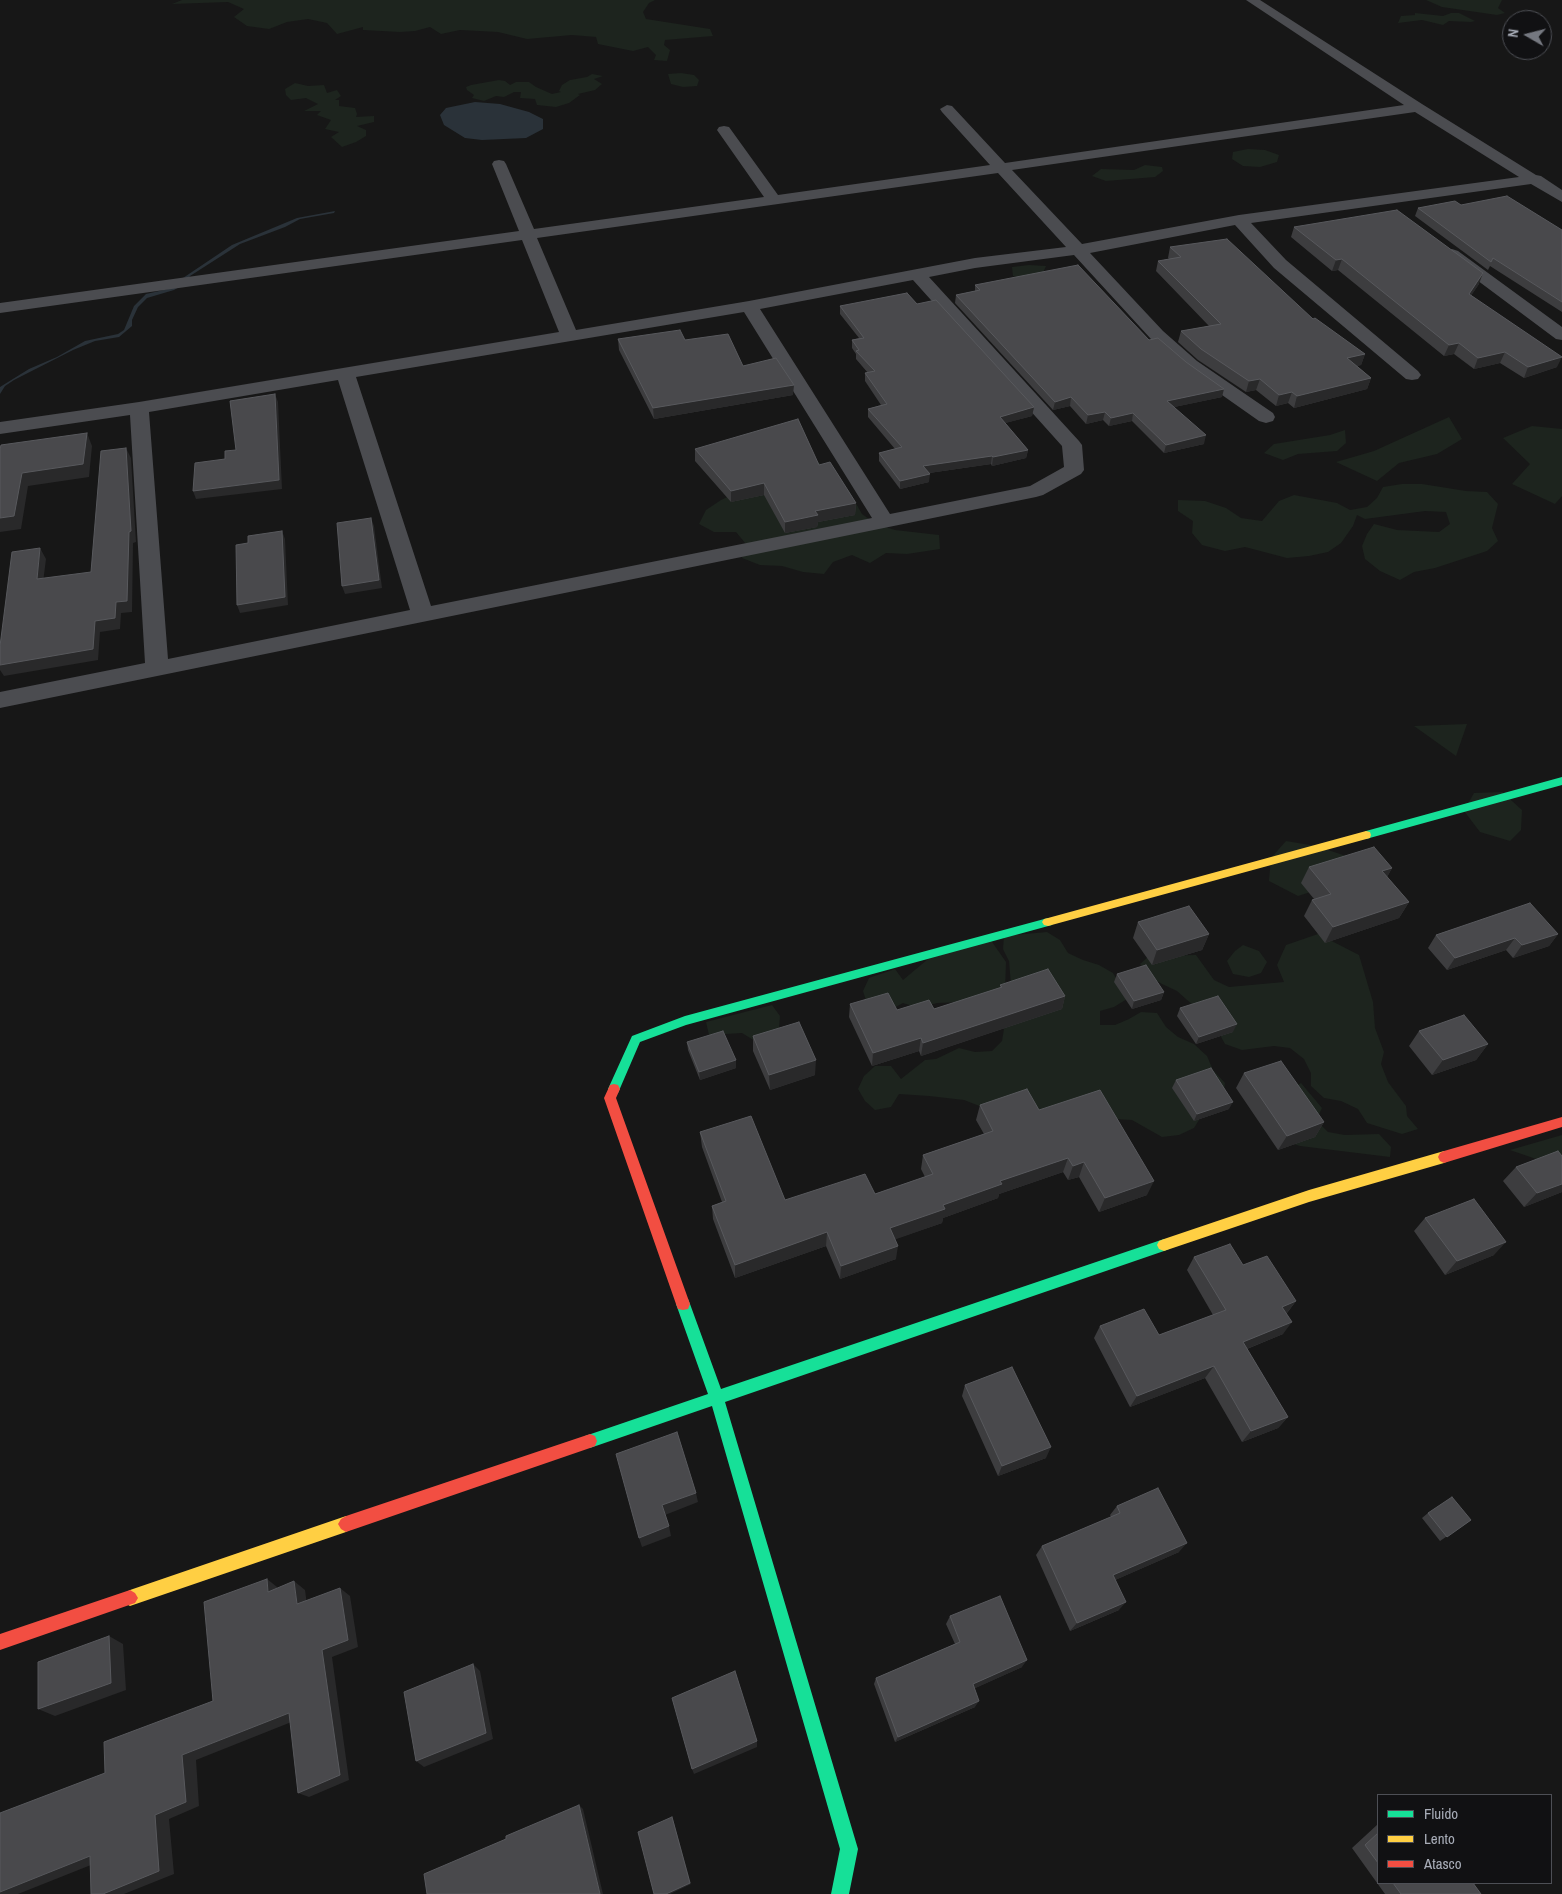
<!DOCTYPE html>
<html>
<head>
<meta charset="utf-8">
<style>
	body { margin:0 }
	#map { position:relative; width:1562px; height:1894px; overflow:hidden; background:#171717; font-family:"Archivo Narrow",sans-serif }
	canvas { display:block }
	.legend { position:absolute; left:1377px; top:1794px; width:175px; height:90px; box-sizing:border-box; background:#111113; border:1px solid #4d4f55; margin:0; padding:6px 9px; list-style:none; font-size:15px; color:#a8adb8 }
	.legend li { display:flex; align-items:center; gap:10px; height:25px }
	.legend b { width:25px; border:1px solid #4d4f55 }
	.north { position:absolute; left:1502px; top:10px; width:50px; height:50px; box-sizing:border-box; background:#111113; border:1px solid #4d4f55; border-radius:50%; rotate:278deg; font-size:14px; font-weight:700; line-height:20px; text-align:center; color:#a8adb8 }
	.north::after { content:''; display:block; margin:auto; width:18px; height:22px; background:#757880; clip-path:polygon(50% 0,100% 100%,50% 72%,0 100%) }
</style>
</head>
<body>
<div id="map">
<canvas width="1562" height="1894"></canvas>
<ul class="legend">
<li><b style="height:6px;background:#16e098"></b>Fluido</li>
<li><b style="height:6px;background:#ffcf43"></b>Lento</li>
<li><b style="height:6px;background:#f24e42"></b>Atasco</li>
</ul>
<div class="north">N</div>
</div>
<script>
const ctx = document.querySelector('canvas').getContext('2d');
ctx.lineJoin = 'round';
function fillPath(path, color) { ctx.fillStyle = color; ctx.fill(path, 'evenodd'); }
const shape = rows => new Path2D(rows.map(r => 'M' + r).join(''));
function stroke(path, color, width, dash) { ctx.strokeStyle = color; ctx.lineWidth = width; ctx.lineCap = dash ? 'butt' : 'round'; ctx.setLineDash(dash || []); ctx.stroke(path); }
fillPath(shape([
	[182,0,655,0,649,3,643,12,646,19,710,29,713,36,665,40,664,45,670,50,667,61,654,60,656,55,648,47,633,51,598,44,596,37,572,35,527,39,498,32,460,30,441,34,430,27,415,31,400,32,363,30,363,27,337,34,327,23,308,19,287,22,269,29,247,26,234,17,244,9,228,2,172,4],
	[1426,0,1502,0,1498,8,1505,13,1497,15,1442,7],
	[1415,13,1443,16,1451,13,1459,13,1475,21,1471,22,1449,21,1443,25,1422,20,1398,23,1401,16,1415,15],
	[681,73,694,75,699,80,697,86,683,87,671,84,668,74],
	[592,74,603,76,594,79,602,84,595,90,578,94,580,95,569,103,556,107,537,105,535,99,520,98,521,92,514,92,504,97,496,96,484,101,472,98,474,95,467,90,466,87,471,85,499,80,505,81,510,85,516,82,529,82,536,87,552,94,561,92,559,91,562,85,570,80,587,77],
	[295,83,308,86,324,85,327,93,337,90,341,96,335,100,339,100,339,106,355,108,357,114,356,117,374,116,374,122,357,126,366,130,366,136,356,142,342,147,331,137,339,132,325,129,331,120,317,115,321,111,304,111,318,104,306,98,291,100,286,95,285,89],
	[1248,149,1265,150,1279,155,1277,162,1260,167,1243,166,1232,159,1233,152],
	[1145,165,1162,167,1163,171,1155,177,1106,181,1092,176,1101,169,1134,170],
	[1029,265,1046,266,1042,275,1029,279,1013,276,1012,267],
	[1449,417,1462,439,1437,454,1399,463,1377,481,1336,462,1374,451],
	[1532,426,1562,429,1562,496,1555,504,1512,484,1530,464,1503,438],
	[1345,430,1346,443,1337,451,1298,454,1283,460,1264,453,1274,444,1330,435],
	[804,450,840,480,849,491,862,514,876,524,895,530,939,535,940,549,907,554,886,553,870,563,852,555,833,562,824,574,803,572,782,566,760,565,742,558,746,544,736,532,714,532,699,524,706,510,721,500,738,492],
	[1402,484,1422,484,1466,491,1487,492,1498,504,1492,528,1498,541,1487,551,1435,568,1414,572,1400,580,1380,571,1365,559,1362,546,1367,534,1374,524,1397,530,1439,532,1450,524,1446,512,1425,511,1365,519,1357,515,1353,526,1341,543,1328,552,1309,556,1287,558,1245,547,1225,551,1202,545,1192,533,1193,521,1178,511,1178,500,1205,501,1226,508,1241,518,1262,521,1279,501,1294,495,1337,503,1350,510,1367,507,1377,498,1383,487],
	[1467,724,1456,756,1414,726],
	[1502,792,1522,810,1521,830,1510,841,1480,832,1464,811,1474,793],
	[1286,841,1316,846,1346,856,1320,889,1298,896,1269,881,1271,858],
	[1047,932,1060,940,1068,953,1083,960,1099,965,1113,973,1121,986,1127,999,1114,1007,1100,1011,1100,1025,1115,1025,1129,1019,1141,1012,1157,1013,1166,1027,1178,1037,1194,1044,1207,1056,1213,1070,1225,1083,1223,1097,1209,1104,1194,1128,1179,1135,1162,1137,1132,1120,995,1112,964,1100,929,1096,899,1094,891,1107,875,1110,865,1101,858,1089,864,1076,875,1066,891,1066,901,1079,925,1060,936,1059,959,1048,975,1052,992,1051,1002,1041,1004,1029,1001,1015,1011,985,1009,961,1003,949,1004,936],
	[1318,934,1359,955,1373,1002,1375,1028,1384,1052,1381,1064,1388,1082,1406,1106,1407,1116,1418,1129,1402,1134,1367,1123,1358,1109,1341,1101,1324,1098,1311,1086,1311,1073,1304,1059,1290,1048,1274,1046,1242,1050,1225,1044,1214,1024,1177,991,1162,984,1149,976,1140,964,1149,956,1196,955,1214,980,1229,987,1284,982,1277,965,1286,945],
	[990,939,1006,962,1005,991,964,1002,937,1003,919,1008,903,1003,888,1011,867,1004,863,991,869,978,895,969,903,980,928,959],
	[1243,945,1259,951,1267,962,1261,973,1249,977,1233,974,1227,961,1235,951],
	[772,1005,780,1016,779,1029,755,1041,742,1033,709,1035,706,1022],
	[1301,1083,1322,1108,1316,1120,1328,1132,1345,1135,1379,1134,1391,1147,1390,1157,1300,1146,1282,1140,1289,1090],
	[1562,1135,1562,1168,1510,1150]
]), '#1d241e');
fillPath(shape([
	[475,102,500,104,529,112,543,119,543,129,526,138,482,140,465,138,444,125,440,115,446,108],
	[335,211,334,213,300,219,285,227,240,244,190,276,187,280,180,280,232,245,297,218],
	[181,286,174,290,147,298,138,307,132,320,132,326,119,337,95,341,73,350,14,380,5,386,0,394,0,387,29,369,57,357,85,341,118,334,124,330,134,306,146,294]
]), '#2a3239');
fillPath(shape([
	[1246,0,1260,0,1422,104,1536,175,1541,176,1562,190,1562,202,1531,184,1251,223,1286,260,1418,371,1421,375,1418,379,1412,380,1406,379,1274,268,1235,225,1090,253,1163,331,1197,361,1273,413,1275,417,1273,421,1266,423,1259,421,1185,369,1151,339,1074,255,975,268,929,277,1079,441,1082,445,1084,470,1081,474,1043,495,1036,497,0,708,0,692,145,663,130,415,0,434,0,422,139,402,559,332,522,240,0,313,0,303,519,231,492,164,494,161,499,160,504,161,506,164,534,229,764,197,717,130,719,127,724,126,729,127,778,195,990,165,942,112,940,109,947,105,952,106,1005,163,1404,105,1246,0],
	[1415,112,1519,177,1239,215,1082,244,1012,170,1415,112],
	[998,173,1066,247,975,258,749,301,576,330,537,238,998,173],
	[913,280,1062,446,1064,467,1030,486,890,514,760,309,913,280],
	[744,312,872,518,431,606,356,377,744,312],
	[338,380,410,610,168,659,149,412,338,380],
	[1452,249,1458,251,1562,327,1562,340,1556,339,1446,257,1444,254,1446,251,1452,249]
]), '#4b4c50');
fillPath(shape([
	[1562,777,1562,785,1366,839,1361,835,1366,831,1562,777],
	[1048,918,1052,919,1054,922,1052,925,686,1025,640,1042,618,1093,614,1094,610,1093,608,1089,632,1036,685,1016,1048,918],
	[1164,1239,1169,1241,1171,1245,1169,1249,1164,1251,725,1402,858,1849,849,1894,831,1894,840,1849,712,1406,590,1448,585,1446,583,1441,585,1436,708,1394,676,1304,678,1299,683,1298,688,1299,690,1304,721,1389,1164,1239]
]), '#16e098');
fillPath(shape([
	[1366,831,1370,832,1371,835,1370,838,1048,926,1044,925,1042,922,1044,919,1048,918,1366,831],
	[1444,1151,1448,1153,1450,1157,1448,1161,1444,1163,1309,1202,1164,1251,1159,1249,1157,1245,1159,1241,1164,1239,1309,1190,1444,1151],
	[346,1516,351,1519,354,1524,351,1529,346,1532,130,1606,125,1603,122,1598,125,1593,130,1590,346,1516]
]), '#ffcf43');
fillPath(shape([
	[614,1084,618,1085,620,1089,616,1098,690,1304,688,1309,683,1310,678,1309,676,1304,604,1098,610,1085,614,1084],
	[1562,1117,1562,1127,1444,1163,1440,1161,1438,1157,1440,1153,1444,1151,1562,1117],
	[590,1434,595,1436,597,1441,595,1446,590,1448,346,1532,341,1529,338,1524,341,1519,346,1516,590,1434],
	[130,1590,135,1593,138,1598,135,1603,0,1650,0,1634,130,1590]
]), '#f24e42');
fillPath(shape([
	[1461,205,1562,230,1562,312,1490,266,1488,270,1415,216,1418,208],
	[1294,227,1479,284,1471,295,1557,367,1524,378,1500,363,1474,369,1454,354,1444,356,1338,270,1332,271,1291,237],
	[1170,247,1313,319,1365,354,1361,365,1357,366,1371,378,1367,389,1294,408,1288,403,1276,406,1256,390,1246,392,1198,360,1178,342,1181,331,1209,326,1156,271,1158,261,1169,259,1168,258],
	[975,285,1149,340,1222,397,1174,407,1204,444,1164,453,1132,421,1109,426,1103,420,1086,424,1070,406,1053,410,955,303,956,295,975,291],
	[917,304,1034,407,1032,416,1005,423,1028,450,1026,458,992,466,991,464,929,473,929,482,900,489,879,461,879,453,895,449,868,417,868,409,881,405,865,381,865,373,868,373,856,359,856,354,852,348,852,340,859,338,840,314,840,306],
	[618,339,685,340,793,395,654,419,619,350],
	[695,449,819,465,856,503,855,515,818,522,817,527,785,533,764,495,731,502,695,461],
	[1309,867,1392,868,1387,877,1409,902,1399,918,1325,943,1304,916,1312,900,1314,899,1301,883],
	[1138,922,1209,934,1202,950,1152,965,1133,938],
	[1558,934,1549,946,1513,958,1506,950,1447,970,1428,948,1436,935],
	[1117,974,1164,992,1161,1000,1132,1009,1114,982],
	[1000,985,1065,996,1062,1009,921,1056,919,1051,872,1066,849,1017,850,1004,897,1010,934,1009,1000,988],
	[1180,1008,1233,1032,1196,1044,1177,1016],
	[1419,1031,1488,1044,1476,1060,1432,1075,1409,1046],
	[753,1036,815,1075,770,1090,753,1051],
	[687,1042,736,1060,736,1068,700,1080,688,1050],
	[1244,1073,1324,1122,1315,1137,1278,1150,1236,1088],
	[1176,1080,1229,1109,1194,1121,1172,1088],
	[980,1105,1039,1110,1147,1195,1099,1212,1079,1177,1068,1180,1063,1172,999,1194,998,1198,943,1218,942,1223,895,1239,896,1259,840,1279,826,1246,735,1278,713,1219,712,1206,722,1202,702,1147,700,1132,785,1200,875,1194,925,1177,921,1169,923,1155,984,1134,976,1120],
	[1516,1167,1562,1192,1524,1207,1503,1181],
	[1425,1218,1494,1255,1445,1275,1414,1231],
	[1194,1257,1243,1265,1296,1301,1287,1313,1283,1334,1247,1349,1288,1417,1278,1428,1242,1442,1205,1378,1130,1407,1094,1338,1100,1326,1159,1335,1213,1315,1187,1270],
	[965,1385,1046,1458,998,1476,962,1396],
	[1117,1506,1179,1552,1115,1580,1119,1610,1070,1631,1036,1555,1042,1546,1111,1517,1110,1515],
	[1428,1513,1471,1520,1440,1541,1422,1518],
	[950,1616,1022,1667,975,1688,975,1707,895,1742,874,1684,876,1678,955,1644,946,1624],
	[1378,1824,1378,1883,1473,1883,1481,1894,1385,1894,1352,1848]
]), '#3d3d3f');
fillPath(shape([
	[1342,259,1338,270,1332,271,1336,260],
	[1483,273,1479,284,1465,305,1469,294],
	[1459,343,1454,354,1444,356,1449,345],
	[1505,352,1500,363,1474,369,1478,358],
	[1365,354,1361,365,1343,369,1347,358],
	[1562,357,1557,367,1524,378,1528,367],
	[1371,378,1367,389,1294,408,1297,396],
	[1260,379,1256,390,1246,392,1249,381],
	[794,385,793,395,654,419,653,408],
	[1224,389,1222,397,1165,409,1167,401],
	[1292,392,1288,403,1276,406,1279,395],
	[275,394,278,402,282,489,196,499,193,491,279,480],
	[1071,397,1070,406,1053,410,1055,402],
	[1034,407,1032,416,998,425,1000,417],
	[1105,412,1103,420,1086,424,1088,415],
	[1133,413,1132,421,1109,426,1111,418],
	[87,433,92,446,89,477,28,486,21,529,0,532,0,518,22,473],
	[1206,435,1204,444,1164,453,1166,445],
	[126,448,131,458,136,542,133,543,132,612,121,613,120,629,100,632,98,660,4,676,0,670,0,665,95,621,116,602],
	[1028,450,1026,458,992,466,993,457],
	[992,456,991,464,922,474,923,466],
	[930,474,929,482,900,489,900,481],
	[764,483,764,495,731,502,731,491],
	[856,503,855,515,818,522,817,527,785,533,785,522,815,511],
	[371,518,374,526,382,588,345,594,342,586],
	[282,531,285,539,288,605,240,613,237,605],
	[40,548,46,559,42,590,37,579],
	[1392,868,1383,884,1382,871],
	[1409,902,1399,918,1325,943,1333,927],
	[1209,934,1202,950,1152,965,1157,950],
	[1558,934,1549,946,1513,958,1522,945],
	[1515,938,1506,950,1447,970,1455,958],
	[1164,992,1161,1000,1132,1009,1134,1001],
	[1065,996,1062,1009,921,1056,923,1043],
	[1237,1024,1233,1032,1196,1044,1199,1037],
	[921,1038,919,1051,872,1066,873,1053],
	[1488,1044,1476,1060,1432,1075,1443,1060],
	[736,1060,736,1068,700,1080,699,1072],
	[816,1060,815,1075,770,1090,769,1075],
	[1233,1102,1229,1109,1194,1121,1197,1114],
	[1324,1122,1315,1137,1278,1150,1287,1136],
	[1068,1158,1063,1172,999,1194,998,1198,943,1218,942,1223,888,1242,890,1228,943,1205,1000,1181],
	[1084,1162,1079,1177,1068,1180,1073,1166],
	[1154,1181,1147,1195,1099,1212,1105,1198],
	[1562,1184,1562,1192,1524,1207,1537,1193],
	[827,1232,826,1246,735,1278,735,1265],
	[1506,1242,1494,1255,1445,1275,1457,1261],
	[898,1246,896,1259,840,1279,841,1266],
	[1296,1301,1286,1314,1282,1307],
	[1292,1322,1283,1334,1234,1354,1243,1342],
	[1214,1366,1205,1378,1130,1407,1137,1396],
	[1288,1417,1278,1428,1242,1442,1251,1431],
	[1051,1447,1046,1458,998,1476,1002,1466],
	[696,1493,698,1502,665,1515,662,1505],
	[669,1526,671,1536,642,1547,639,1538],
	[1187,1543,1179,1552,1106,1584,1113,1575],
	[267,1579,277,1587,279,1600,268,1592],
	[294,1581,305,1590,308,1612,297,1604],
	[340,1588,350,1596,358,1647,332,1657,349,1780,309,1797,298,1793,322,1650],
	[1126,1602,1119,1610,1070,1631,1077,1623],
	[109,1636,123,1644,126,1690,55,1716,38,1709],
	[1027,1660,1022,1667,969,1691,973,1684],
	[473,1664,480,1671,493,1739,424,1767,416,1761],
	[979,1701,975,1707,895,1742,898,1737],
	[289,1713,299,1719,196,1760,199,1806,169,1819,174,1874,124,1894,103,1894,155,1815,182,1755],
	[757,1741,757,1747,694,1774,692,1769],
	[579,1805,583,1809,603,1894,600,1894],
	[672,1817,673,1819,691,1884,670,1894,666,1894],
	[90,1856,106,1859,18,1894,0,1894,0,1892]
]), '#29292a');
const building = shape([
	[1507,196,1562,230,1562,302,1493,258,1491,262,1418,208,1455,201,1461,205,1507,196],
	[1397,210,1483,273,1469,294,1562,357,1528,367,1505,352,1478,358,1459,343,1449,345,1342,259,1336,260,1294,227,1397,210],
	[1227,239,1313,319,1315,318,1365,354,1347,358,1371,378,1297,396,1292,392,1279,395,1260,379,1249,381,1201,349,1181,331,1221,324,1158,261,1181,257,1170,247,1227,239],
	[1078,265,1149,340,1158,338,1186,362,1224,389,1167,401,1206,435,1166,445,1133,413,1111,418,1105,412,1088,415,1071,397,1055,402,956,295,980,290,975,285,1078,265],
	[907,293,917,304,936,300,1034,407,1000,417,1028,450,993,457,992,456,923,466,930,474,900,481,879,453,902,447,868,409,887,404,865,373,875,371,856,351,859,350,852,340,864,338,840,306,907,293],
	[680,330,685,340,728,334,743,366,776,358,794,385,653,408,618,339,680,330],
	[275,394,279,480,193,491,195,463,225,459,225,451,236,450,230,401,275,394],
	[798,419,819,465,830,462,856,503,815,511,818,515,785,522,764,483,731,491,695,449,798,419],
	[87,433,83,464,22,473,14,516,0,518,0,449,1,445,87,433],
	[126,448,131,531,129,532,127,601,116,602,115,618,95,621,93,649,0,665,0,646,12,552,40,548,37,579,91,572,101,451,126,448],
	[371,518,379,580,342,586,337,523,371,518],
	[282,531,285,597,237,605,236,545,248,543,248,536,282,531],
	[1374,847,1392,868,1382,871,1409,902,1333,927,1312,900,1331,894,1309,867,1374,847],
	[1530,903,1558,934,1522,945,1515,938,1455,958,1436,935,1530,903],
	[1189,906,1209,934,1157,950,1138,922,1189,906],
	[1146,965,1164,992,1134,1001,1117,974,1146,965],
	[1048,969,1065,996,923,1043,921,1038,873,1053,850,1004,888,993,897,1010,929,1000,934,1009,1002,987,1000,985,1048,969],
	[1218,996,1237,1024,1199,1037,1180,1008,1218,996],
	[1464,1015,1488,1044,1443,1060,1419,1031,1464,1015],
	[799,1022,816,1060,769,1075,753,1036,799,1022],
	[723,1031,736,1060,699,1072,687,1042,723,1031],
	[1281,1061,1324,1122,1287,1136,1244,1073,1281,1061],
	[1211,1068,1233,1102,1197,1114,1176,1080,1211,1068],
	[1027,1089,1039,1110,1100,1090,1154,1181,1105,1198,1084,1162,1073,1166,1068,1158,1000,1181,1002,1184,943,1205,945,1209,890,1228,898,1246,841,1266,827,1232,735,1265,712,1206,726,1201,700,1132,751,1116,785,1200,865,1174,875,1194,933,1174,923,1155,993,1131,980,1105,1027,1089],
	[1558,1151,1562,1156,1562,1184,1537,1193,1516,1167,1558,1151],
	[1474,1199,1506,1242,1457,1261,1425,1218,1474,1199],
	[1230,1244,1243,1265,1267,1256,1296,1301,1282,1307,1292,1322,1243,1342,1288,1417,1251,1431,1214,1366,1137,1396,1100,1326,1144,1309,1159,1335,1226,1310,1194,1257,1230,1244],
	[1012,1367,1051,1447,1002,1466,965,1385,1012,1367],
	[677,1432,696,1493,662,1505,669,1526,639,1538,616,1454,677,1432],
	[1158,1488,1187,1543,1113,1575,1126,1602,1077,1623,1042,1546,1120,1513,1117,1506,1158,1488],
	[1452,1497,1471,1520,1447,1537,1428,1513,1452,1497],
	[267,1579,268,1592,294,1581,297,1604,340,1588,348,1640,322,1650,340,1775,298,1793,289,1713,182,1755,186,1802,155,1815,159,1871,103,1894,91,1894,90,1856,0,1892,0,1813,105,1773,104,1742,213,1701,204,1602,267,1579],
	[1000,1596,1027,1660,973,1684,979,1701,898,1737,876,1678,960,1642,950,1616,1000,1596],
	[109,1636,111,1683,38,1709,38,1662,109,1636],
	[473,1664,486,1733,416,1761,404,1692,473,1664],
	[735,1671,757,1741,692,1769,672,1698,735,1671],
	[579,1805,600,1894,427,1894,424,1874,506,1839,506,1836,579,1805],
	[672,1817,690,1883,666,1894,654,1894,638,1832,672,1817],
	[1378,1833,1378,1863,1365,1845,1378,1833],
	[1393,1883,1473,1883,1481,1894,1401,1894,1393,1883]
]);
fillPath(building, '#49494c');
stroke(building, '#58595d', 1);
</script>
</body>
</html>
